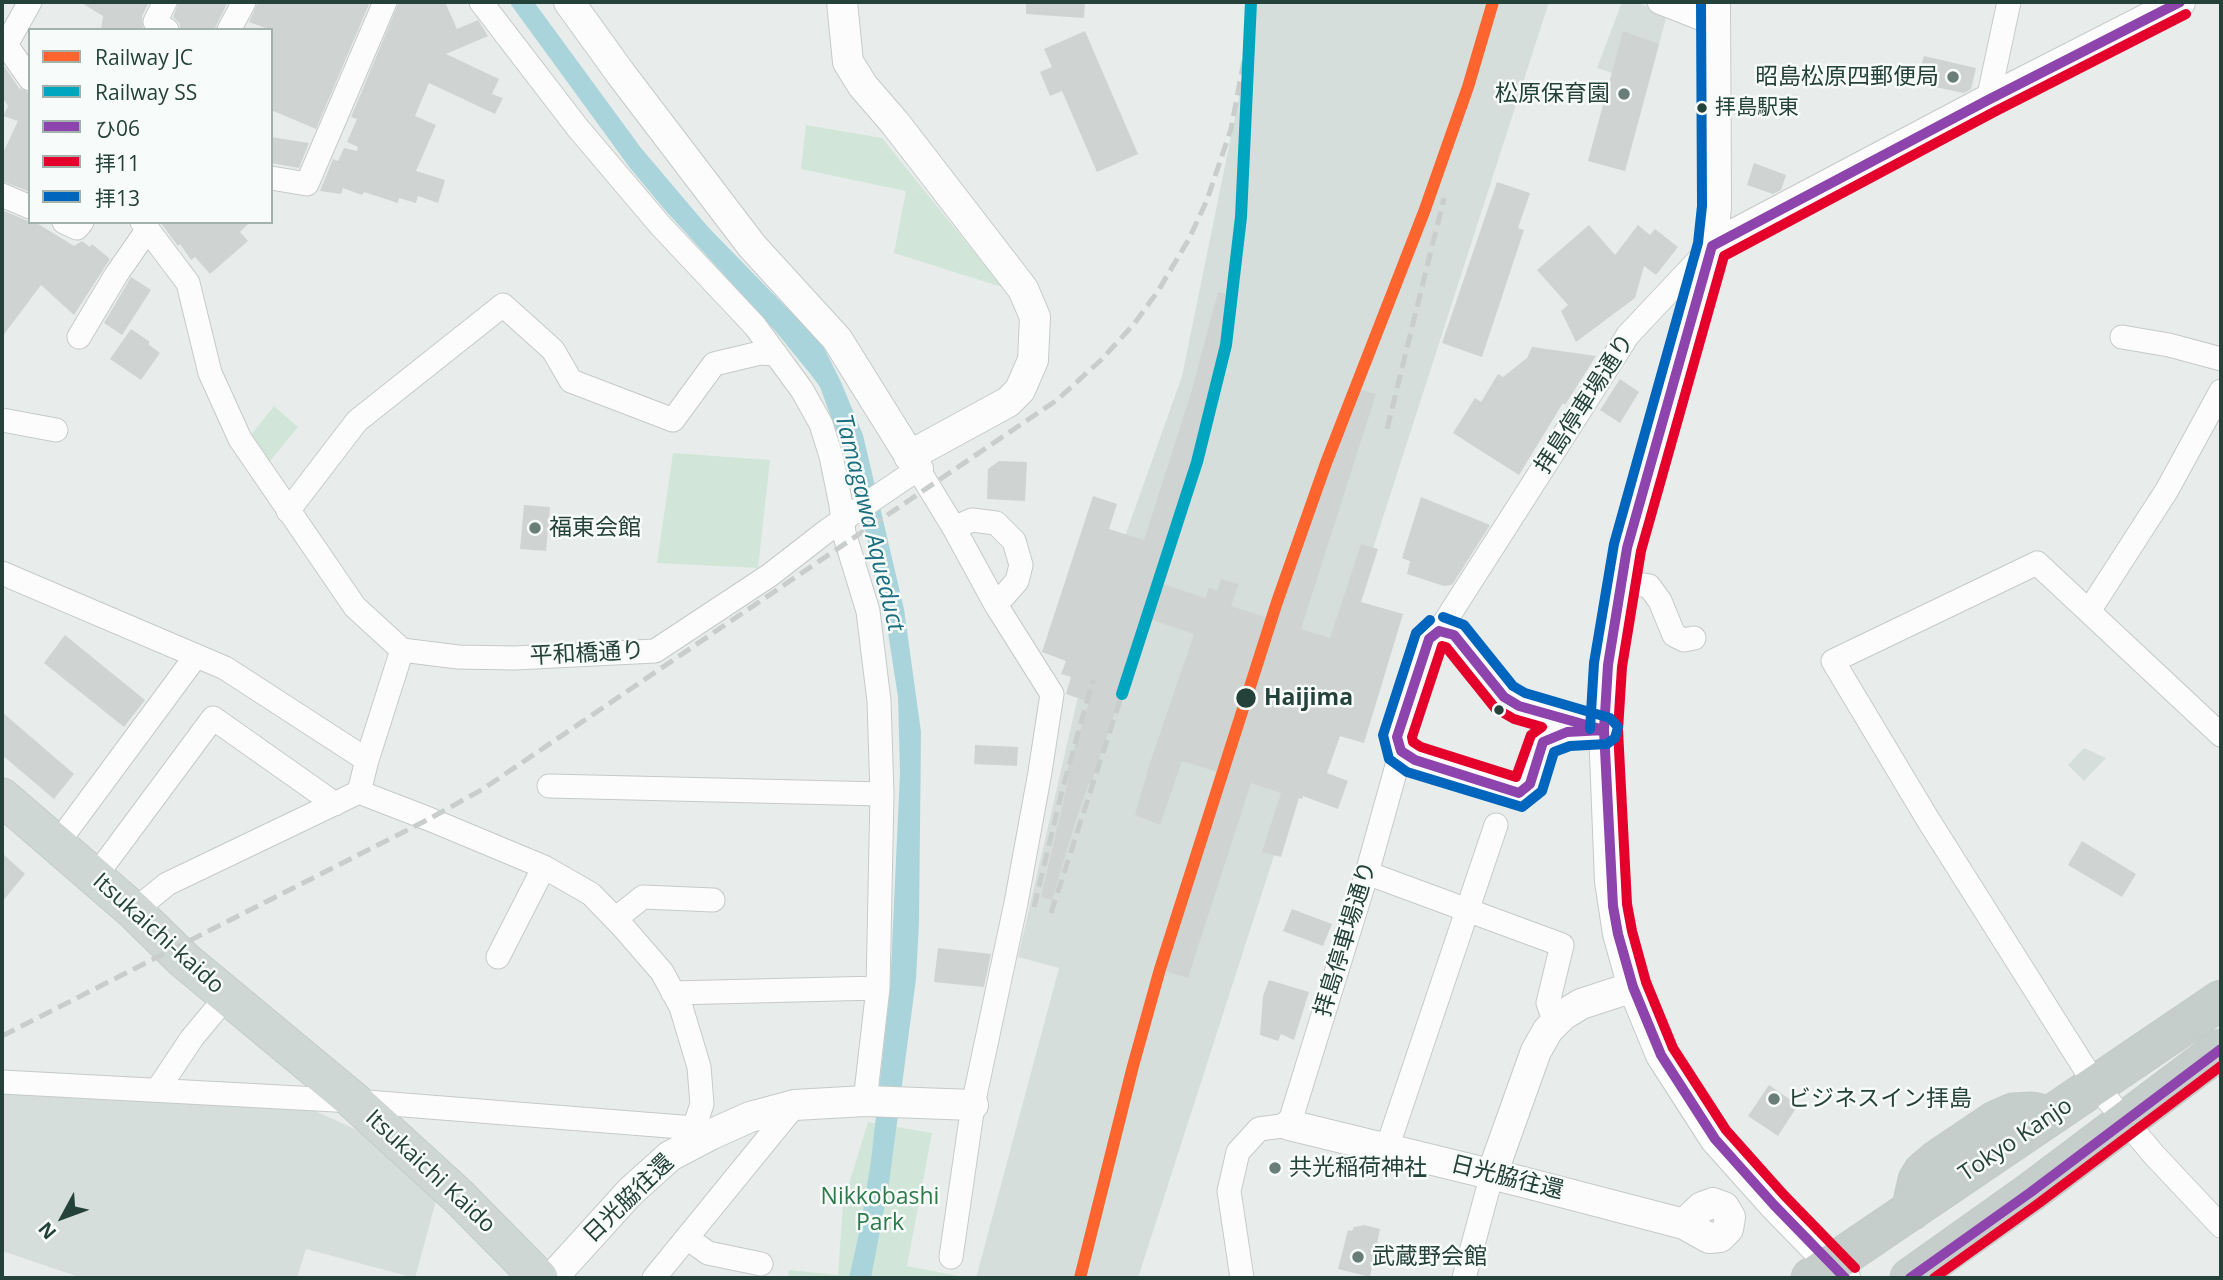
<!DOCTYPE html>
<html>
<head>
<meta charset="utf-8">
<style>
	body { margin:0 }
	#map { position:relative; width:2223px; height:1280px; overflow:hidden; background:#e8edeb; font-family:"Open Sans","Noto Sans JP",sans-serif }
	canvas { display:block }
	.frame { position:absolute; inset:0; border:4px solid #24423a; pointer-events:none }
	.legend { position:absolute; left:28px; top:28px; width:245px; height:196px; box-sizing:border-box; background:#f7fbf9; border:2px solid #a3b1ad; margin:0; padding:9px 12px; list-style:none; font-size:21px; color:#24423a }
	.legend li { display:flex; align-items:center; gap:14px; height:35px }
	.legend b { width:35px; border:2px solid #a3b1ad }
	.north { position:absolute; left:28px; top:1182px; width:70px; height:70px; -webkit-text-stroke:5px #f7fbf9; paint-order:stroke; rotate:229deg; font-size:19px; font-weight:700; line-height:28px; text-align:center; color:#24423a }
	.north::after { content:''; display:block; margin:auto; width:24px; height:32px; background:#24423a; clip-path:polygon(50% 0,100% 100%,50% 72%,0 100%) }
</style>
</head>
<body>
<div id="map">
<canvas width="2223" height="1280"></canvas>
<div class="frame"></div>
<ul class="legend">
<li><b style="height:9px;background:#fe642e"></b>Railway JC</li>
<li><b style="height:9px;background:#00a6bf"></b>Railway SS</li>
<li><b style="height:9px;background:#8e44ad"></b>ひ06</li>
<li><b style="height:9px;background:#e4002b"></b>拝11</li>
<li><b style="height:9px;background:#0065bd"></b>拝13</li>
</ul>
<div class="north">N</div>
</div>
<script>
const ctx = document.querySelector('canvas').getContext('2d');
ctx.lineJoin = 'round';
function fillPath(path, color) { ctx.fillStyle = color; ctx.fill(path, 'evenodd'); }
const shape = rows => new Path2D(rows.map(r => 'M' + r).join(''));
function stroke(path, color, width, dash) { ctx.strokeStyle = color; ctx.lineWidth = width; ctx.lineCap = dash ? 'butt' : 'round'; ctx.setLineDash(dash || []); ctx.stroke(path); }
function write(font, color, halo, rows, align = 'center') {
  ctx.font = font + ' "Open Sans","Noto Sans JP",sans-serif'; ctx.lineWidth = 5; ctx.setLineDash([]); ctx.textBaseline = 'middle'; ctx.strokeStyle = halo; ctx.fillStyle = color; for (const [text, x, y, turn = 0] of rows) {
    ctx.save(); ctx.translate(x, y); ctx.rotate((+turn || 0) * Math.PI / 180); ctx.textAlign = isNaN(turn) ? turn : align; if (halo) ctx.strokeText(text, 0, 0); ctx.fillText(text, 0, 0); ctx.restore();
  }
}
fillPath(shape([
	[1249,2,1549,2,1138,1278,976,1278,1059,968,1018,957,1096,618,1182,376,1246,63],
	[1622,2,1636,2,1667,15,1625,171,1588,161,1612,73,1597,68],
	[2084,748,2106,758,2084,781,2068,765],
	[2,1089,311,1109,359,1131,436,1201,415,1278,306,1249,297,1278,82,1278,2,1251]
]), '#d6dedb');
fillPath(shape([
	[806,125,882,138,1002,287,894,253,906,191,801,169],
	[274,406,298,427,266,466,251,435],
	[673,453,770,460,758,568,657,563],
	[868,1122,932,1133,907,1266,969,1278,788,1278,789,1270,838,1275,843,1203]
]), '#d1e6d8');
fillPath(shape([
	[509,2,534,2,641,148,708,227,822,344,841,382,863,435,904,609,921,732,919,922,916,979,889,1183,871,1278,849,1278,860,1229,871,1161,890,990,900,773,898,697,883,600,847,461,820,387,812,376,777,333,665,210,630,168]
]), '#a9d4db');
fillPath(shape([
	[80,2,149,2,142,16,143,30,101,30,103,16],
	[179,2,228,2,214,30,181,30,179,23,173,17],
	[258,2,370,2,316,129,271,110,271,30,249,22],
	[399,2,445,2,457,29,478,20,488,36,446,54,499,79,492,94,503,98,495,114,429,83,415,116,436,125,416,171,445,180,438,203,418,196,416,203,399,198,398,203,364,192,362,195,343,188,341,194,320,191,333,159,338,161,344,148,357,151,358,147,347,142,357,119,351,117],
	[1026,2,1085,2,1084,18,1026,14],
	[1085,31,1138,154,1097,172,1062,91,1050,96,1040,72,1052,67,1044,49],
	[1623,31,1659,44,1625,171,1588,161],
	[1924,56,1976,68,1971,89,1964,93,1916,83],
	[2,63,19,88,30,93,30,192,2,181,2,155,18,121,3,116,8,106,2,97],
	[271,137,309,143,299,168,271,163],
	[1754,163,1786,175,1781,190,1773,194,1747,185],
	[1497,182,1530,193,1518,228,1524,230,1482,357,1442,343],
	[2,210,30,222,35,222,74,246,82,241,90,247,92,244,110,259,74,315,41,285,2,337],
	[160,222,250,222,240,232,248,241,210,274,195,257,191,260,180,244,178,246],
	[1589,225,1615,255,1638,225,1650,235,1655,229,1678,247,1656,275,1644,266,1635,298,1576,342,1561,311,1568,305,1537,270],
	[131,277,151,290,122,335,104,323],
	[1218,292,1231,295,1213,387,1154,581,1205,598,1209,587,1217,591,1221,579,1239,584,1231,606,1277,621,1324,483,1361,390,1376,394,1301,629,1330,638,1361,544,1378,549,1361,602,1403,614,1364,743,1340,736,1327,773,1348,781,1338,809,1303,796,1302,799,1299,798,1281,857,1262,852,1281,793,1251,783,1188,978,1164,971,1227,775,1182,761,1160,825,1135,815,1150,763,1194,634,1146,618,1091,784,1089,783,1076,820,1052,900,1041,897,1069,777,1066,775,1089,702,1066,694,1071,677,1061,674,1066,661,1042,652,1093,496,1117,504,1109,529,1144,540,1191,393],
	[131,329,150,342,148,344,160,353,141,380,110,359],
	[1532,347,1596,356,1565,405,1563,403,1519,475,1453,433,1475,398,1481,402,1498,374,1503,377,1527,358],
	[1620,379,1639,392,1620,423,1600,410],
	[999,461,1027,462,1025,501,987,499,988,469],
	[1421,497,1490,525,1452,585,1444,586,1407,574,1410,561,1402,558],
	[524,505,550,507,546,551,520,549],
	[65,635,145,700,124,727,44,663],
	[2,712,74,774,54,799,2,755],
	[975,745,1018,747,1017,766,974,764],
	[2082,841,2136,874,2122,897,2068,865],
	[2,853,25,874,2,902],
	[1292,909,1332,924,1323,946,1283,931],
	[938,948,991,954,984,987,934,982],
	[1269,980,1309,992,1294,1040,1281,1034,1278,1041,1260,1035,1263,996],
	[1769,1085,1798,1105,1778,1136,1748,1116],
	[1364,1225,1380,1229,1370,1277,1338,1269,1348,1230,1352,1231,1354,1227]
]), '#cfd4d2');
const minor = shape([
	[165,2,155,22,167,30],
	[481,2,577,127,660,225,755,326,802,390,821,424,831,456,841,505,844,533,868,611,879,701,882,794,878,988,865,1101],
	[1659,2,1715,24],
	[229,30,244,2],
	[2,39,30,79],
	[6,45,30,2],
	[1988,100,2009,2],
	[271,178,307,184,385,2],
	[2,195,30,207],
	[64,222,77,228,82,222],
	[142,222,188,283,210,373,240,439,355,607,402,650],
	[79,337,116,275,148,229],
	[2122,337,2169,345,2221,359],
	[2,420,56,430],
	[288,511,357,421,503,305,553,350,571,381,673,420,714,364,760,353,776,354],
	[954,528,972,520,996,523,1014,541,1021,565,1017,581,996,605],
	[2,573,225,668,367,760],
	[1620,582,1649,586,1660,601,1674,635,1684,640,1694,638],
	[2089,611,2167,490,2221,391],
	[1439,631,1454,635,1504,697,1519,706,1604,730,1567,732,1543,742,1530,784,1519,793,1415,760,1401,751,1397,737,1429,639,1439,631],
	[1439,631,1628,335,1709,249],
	[402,650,458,657,515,658,655,651,770,575,828,530,918,469,954,528,996,605,1052,694,1040,772,1016,903,973,1105,951,1257],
	[2221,735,2037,563,1833,661,1927,818,2096,1086,2155,1156,2221,1226],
	[549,786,882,794],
	[359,792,367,760,402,650],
	[57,844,196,656],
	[1367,873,1562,945,1548,1003,1555,1023],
	[95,877,213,718,335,804],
	[134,911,167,884,359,792,429,819,544,867,591,894,623,927,662,972,681,1007,699,1067,702,1104,694,1128],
	[615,919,643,897,713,900],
	[498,957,544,867],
	[673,993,878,988],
	[2,1082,354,1101,694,1128,707,1132],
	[158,1089,192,1038,227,996],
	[1387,1148,1496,825],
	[687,1238,708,1253,761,1264],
	[654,1278,795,1105],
	[1242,1278,1229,1191,1238,1152,1259,1129,1289,1125,1367,873,1401,751],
	[1464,1278,1492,1174]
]);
const tertiary = shape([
	[569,2,621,74,752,246,837,339,918,469],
	[842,2,848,62,863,86,895,123,1023,289,1035,317,1033,360,1020,390,1008,402,909,456],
	[1715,2,1716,207,1712,246,1627,548,1608,665,1604,730,1610,881,1618,934,1633,987,1661,1055,1715,1139,1774,1205,1845,1278],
	[1712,246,1988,100,2180,2],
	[1289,1125,1523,1182,1684,1224],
	[1492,1174,1536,1051,1548,1030,1563,1015,1581,1004,1633,987],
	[1713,1203,1724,1207,1730,1217,1728,1229,1720,1237,1709,1238,1684,1224,1702,1207,1713,1203],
	[552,1278,630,1192,670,1156,712,1134,750,1117,795,1105,865,1101,973,1105]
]);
const primary = shape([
	[2,797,134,911,184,960,354,1101,458,1196,539,1278]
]);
const trunk = shape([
	[1911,1211,1918,1180,1923,1172,1937,1160,1995,1121,2013,1113,2032,1112,2050,1116],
	[1811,1278,2221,1000],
	[1910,1278,2031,1192,2221,1049]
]);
stroke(minor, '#c5cac8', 25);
stroke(tertiary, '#c5cac8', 32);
stroke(primary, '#c3ccc9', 39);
stroke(trunk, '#c3ccc9', 41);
stroke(minor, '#fcfcfc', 23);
stroke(tertiary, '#fcfcfc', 30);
stroke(primary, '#cfd7d5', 37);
stroke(trunk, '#c6cecc', 38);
stroke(shape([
	[1387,429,1444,198],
	[1034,907,1063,787,1093,680],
	[1051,913,1122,694],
	[2,1036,429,819,483,789,1057,400,1101,360,1134,324,1158,291,1189,239,1207,200,1231,129,1255,2]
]), '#c9cdcc', 5, [14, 7]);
stroke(shape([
	[1439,631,1454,635,1504,697,1519,706,1604,730,1567,732,1543,742,1530,784,1519,793,1415,760,1401,751,1397,737,1429,639,1439,631],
	[1845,1278,1774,1205,1715,1139,1661,1055,1633,987,1618,934,1613,906,1604,730,1608,665,1627,548,1712,246,1988,100,2180,2],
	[1910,1278,2031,1192,2221,1049]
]), '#8e44ad', 10);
stroke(shape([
	[1442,646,1446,647,1495,708,1514,719,1542,727,1531,735,1516,777,1421,747,1413,742,1412,737,1442,646],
	[1855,1268,1784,1195,1726,1130,1673,1048,1646,982,1632,931,1627,904,1618,730,1622,667,1641,551,1724,256,1994,112,2186,14],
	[1934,1278,2039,1203,2221,1066]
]), '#e4002b', 10);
stroke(shape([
	[1430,620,1416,633,1383,735,1389,759,1407,772,1522,807,1542,791,1554,752,1570,746,1607,744,1615,738,1618,727,1610,718,1525,693,1513,686,1464,625,1443,617],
	[1590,729,1594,663,1614,544,1698,243,1702,206,1701,2]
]), '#0065bd', 10);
stroke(shape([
	[1080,1278,1133,1066,1160,969,1277,602,1326,463,1424,212,1468,87,1493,2]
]), '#fe642e', 12);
stroke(shape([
	[1122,694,1197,462,1226,345,1241,217,1251,2]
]), '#00a6bf', 12);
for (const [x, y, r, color] of [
	[1953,77,7,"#697e78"],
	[1624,94,7,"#697e78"],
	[1702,108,6,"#24423a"],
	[535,528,7,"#697e78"],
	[1246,698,11,"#24423a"],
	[1499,710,6,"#24423a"],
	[1774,1099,7,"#697e78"],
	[1275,1168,7,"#697e78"],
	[1358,1257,7,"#697e78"]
]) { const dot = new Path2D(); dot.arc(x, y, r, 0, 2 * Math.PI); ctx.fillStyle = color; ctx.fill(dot); stroke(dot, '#f7fbf9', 2.5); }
write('21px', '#24423a', '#f7fbf9', [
	["拝島駅東",1715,108]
], 'left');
write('23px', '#24423a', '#f7fbf9', [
	["昭島松原四郵便局",1939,77,"right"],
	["松原保育園",1610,94,"right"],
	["福東会館",549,528],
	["ビジネスイン拝島",1788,1099],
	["共光稲荷神社",1289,1168],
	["武蔵野会館",1372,1257]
], 'left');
write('23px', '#24423a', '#f7fbf9', [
	["拝島停車場通り",1585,404,-57],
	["平和橋通り",587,654,-3],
	["Itsukaichi-kaido",158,934,42],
	["拝島停車場通り",1346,939,-73],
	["Tokyo Kanjo",2016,1140,-34],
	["Itsukaichi Kaido",430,1172,43],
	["日光脇往還",1507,1178,14],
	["日光脇往還",629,1199,-44]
]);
write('bold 23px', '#24423a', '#f7fbf9', [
	["Haijima",1264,698]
], 'left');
write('23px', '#2d7a4b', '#f7fbf9', [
	["Nikkobashi",880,1197],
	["Park",880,1223]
]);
write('italic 24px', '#1c6f80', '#f7fbf9', [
	["Tamagawa Aqueduct",869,523,76]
]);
</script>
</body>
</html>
